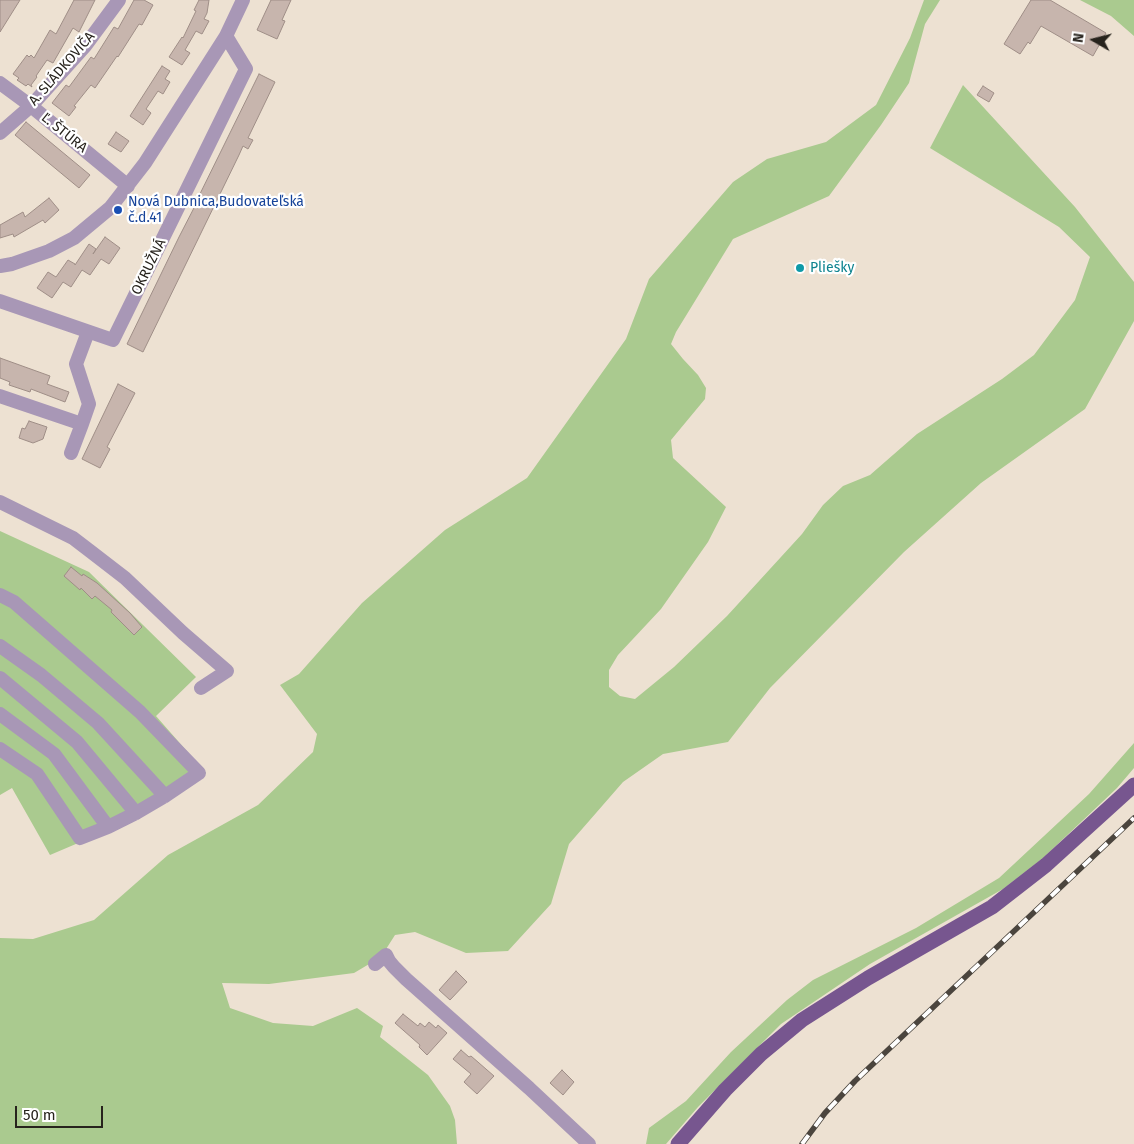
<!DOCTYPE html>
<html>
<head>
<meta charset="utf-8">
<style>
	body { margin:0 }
	#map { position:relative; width:1134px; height:1144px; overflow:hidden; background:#ede1d2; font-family:"Fira Sans",sans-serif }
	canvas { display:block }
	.north { position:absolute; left:1069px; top:15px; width:50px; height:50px; -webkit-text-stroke:4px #fff; paint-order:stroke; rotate:278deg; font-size:14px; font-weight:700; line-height:20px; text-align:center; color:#27231d }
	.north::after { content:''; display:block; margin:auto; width:18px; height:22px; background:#27231d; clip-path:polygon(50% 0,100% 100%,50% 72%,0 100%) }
	.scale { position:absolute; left:15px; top:1106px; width:88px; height:22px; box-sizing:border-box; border:2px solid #27231d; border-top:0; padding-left:6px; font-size:15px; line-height:18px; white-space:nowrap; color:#27231d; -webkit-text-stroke:4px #fff; paint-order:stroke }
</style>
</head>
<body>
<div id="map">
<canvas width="1134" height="1144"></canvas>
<div class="north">N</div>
<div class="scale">50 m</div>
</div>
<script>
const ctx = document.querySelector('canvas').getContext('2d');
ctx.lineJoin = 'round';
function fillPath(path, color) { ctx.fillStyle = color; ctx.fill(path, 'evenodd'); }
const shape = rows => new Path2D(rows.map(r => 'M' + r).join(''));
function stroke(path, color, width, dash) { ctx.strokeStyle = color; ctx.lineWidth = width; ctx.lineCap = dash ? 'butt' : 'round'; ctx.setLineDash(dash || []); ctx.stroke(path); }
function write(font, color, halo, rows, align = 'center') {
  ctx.font = font + ' "Fira Sans",sans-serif'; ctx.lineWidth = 4.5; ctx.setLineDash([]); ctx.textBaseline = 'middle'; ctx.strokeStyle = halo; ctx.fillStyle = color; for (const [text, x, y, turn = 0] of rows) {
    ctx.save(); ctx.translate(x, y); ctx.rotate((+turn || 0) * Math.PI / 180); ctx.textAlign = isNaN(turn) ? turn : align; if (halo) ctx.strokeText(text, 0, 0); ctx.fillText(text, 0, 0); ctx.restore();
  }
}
fillPath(shape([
	[924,0,940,0,925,24,909,83,881,125,829,196,733,239,676,332,671,344,683,359,698,375,706,388,705,399,671,440,673,458,726,507,708,542,661,609,618,655,609,670,609,687,620,696,635,699,674,667,727,616,802,534,823,505,843,486,870,475,917,434,1002,379,1034,355,1075,300,1090,257,1059,227,930,148,963,85,1075,207,1134,282,1134,321,1085,409,981,483,904,552,770,688,728,742,663,754,623,782,569,844,551,904,508,951,466,953,415,932,395,935,381,957,354,973,269,984,222,983,230,1008,273,1023,313,1026,357,1008,383,1026,380,1037,428,1075,450,1106,455,1120,457,1144,0,1144,0,938,33,939,94,920,168,855,258,805,313,752,317,734,280,685,299,674,362,603,445,530,527,478,626,339,649,279,733,182,767,159,826,142,876,105,910,38],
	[1080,0,1134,0,1134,36,1111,16],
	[0,531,89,572,196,677,156,716,206,773,166,802,104,832,50,855,12,788,0,795],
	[1134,743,1134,768,1117,788,1043,858,1003,889,870,964,781,1024,698,1107,666,1144,646,1144,649,1128,686,1101,731,1052,787,1000,813,980,916,928,999,878,1089,794]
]), '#aaca8f');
const building = shape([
	[0,0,20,0,0,32,0,0],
	[74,0,95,0,79,32,73,28,53,63,47,60,36,76,37,77,31,85,32,87,28,84,26,86,17,80,19,78,13,74,27,55,29,57,31,55,34,58,50,30,56,34,74,0],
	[134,0,144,0,153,5,142,25,139,24,118,57,117,56,95,88,91,85,74,106,76,107,69,116,52,103,66,85,69,87,91,57,94,59,114,27,118,29,134,0],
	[199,0,209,0,207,13,204,19,209,21,202,34,196,31,185,50,190,53,182,65,169,57,182,37,183,38,196,11,194,10,199,0],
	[271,0,291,0,282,20,285,21,277,39,257,30,271,0],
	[1031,0,1050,0,1106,33,1093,56,1041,26,1030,44,1028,42,1020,54,1004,44,1031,0],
	[162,66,170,71,165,79,170,82,163,94,158,91,146,109,151,113,143,125,130,116,162,66],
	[259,74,275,82,248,138,253,140,248,149,243,146,239,155,143,352,127,344,179,237,196,204,195,204,259,74],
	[983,86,994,93,989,102,977,95,983,86],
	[26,122,90,175,79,188,15,135,26,122],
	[116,132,129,141,121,152,108,144,116,132],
	[49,198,59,210,45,223,43,220,14,237,13,234,0,238,0,225,23,212,25,217,49,198],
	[105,237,120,248,109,264,101,259,90,275,82,270,71,287,63,282,52,298,37,288,48,272,56,277,68,260,75,264,75,265,89,244,96,249,93,254,105,237],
	[0,358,50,376,47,384,69,392,65,402,31,389,30,392,9,385,10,382,0,378,0,358],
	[118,384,135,393,107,447,110,449,100,468,82,459,118,384],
	[29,421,47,427,43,439,33,443,19,438,22,428,25,429,29,421],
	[71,567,82,576,83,574,97,583,130,613,142,627,134,635,111,612,112,610,95,596,92,599,81,588,80,590,64,576,71,567],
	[456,971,467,982,450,1000,439,990,456,971],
	[403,1014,418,1026,420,1023,425,1027,429,1022,436,1028,438,1025,447,1033,427,1055,419,1047,420,1045,395,1023,403,1014],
	[461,1050,469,1057,471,1056,494,1076,477,1094,464,1082,471,1074,453,1059,461,1050],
	[562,1070,574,1082,563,1095,550,1083,562,1070]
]);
fillPath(building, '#c7b5ad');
stroke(building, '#9f8e87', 1);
stroke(shape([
	[0,83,31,106,128,186],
	[0,133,31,106,85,46,119,0],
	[0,266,12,264,49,251,74,238,110,208,145,163,226,36,243,0],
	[0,301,113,340,246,69,226,36],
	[0,396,82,424,89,404,76,364,88,332],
	[71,453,82,424],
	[0,502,73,538,90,551,125,578,183,633,227,671,201,688],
	[0,595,14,602,140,712,199,773,165,796,136,813,108,827,54,754,0,714],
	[0,646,41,675,98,723,165,796],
	[0,678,77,742,136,813],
	[0,749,37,774,80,838,108,827],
	[375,964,386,955,389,961,394,967,406,979,529,1088,589,1144]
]), '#a897b6', 14);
stroke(shape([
	[678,1144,725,1090,761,1054,802,1020,868,978,992,907,1046,865,1134,785]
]), '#77568f', 15);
const rail = shape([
	[802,1144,825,1113,855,1081,1134,818]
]);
stroke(rail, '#4b453e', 5.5);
stroke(rail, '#fff', 4, [11]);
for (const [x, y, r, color] of [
	[118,210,5,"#1a4fb4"],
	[800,268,5,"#0f9aa8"]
]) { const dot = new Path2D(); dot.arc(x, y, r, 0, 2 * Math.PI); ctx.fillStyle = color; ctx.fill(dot); stroke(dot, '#fff', 2); }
write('14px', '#27231d', '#fff', [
	["A. SLÁDKOVIČA",62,69,-49],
	["Ľ. ŠTÚRA",64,133,39],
	["OKRUŽNÁ",149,267,-64]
]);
write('14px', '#164399', '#fff', [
	["Nová Dubnica,Budovateľská",128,202],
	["č.d.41",128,218]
], 'left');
write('14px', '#0d838f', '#fff', [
	["Pliešky",810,268]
], 'left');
</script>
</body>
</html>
